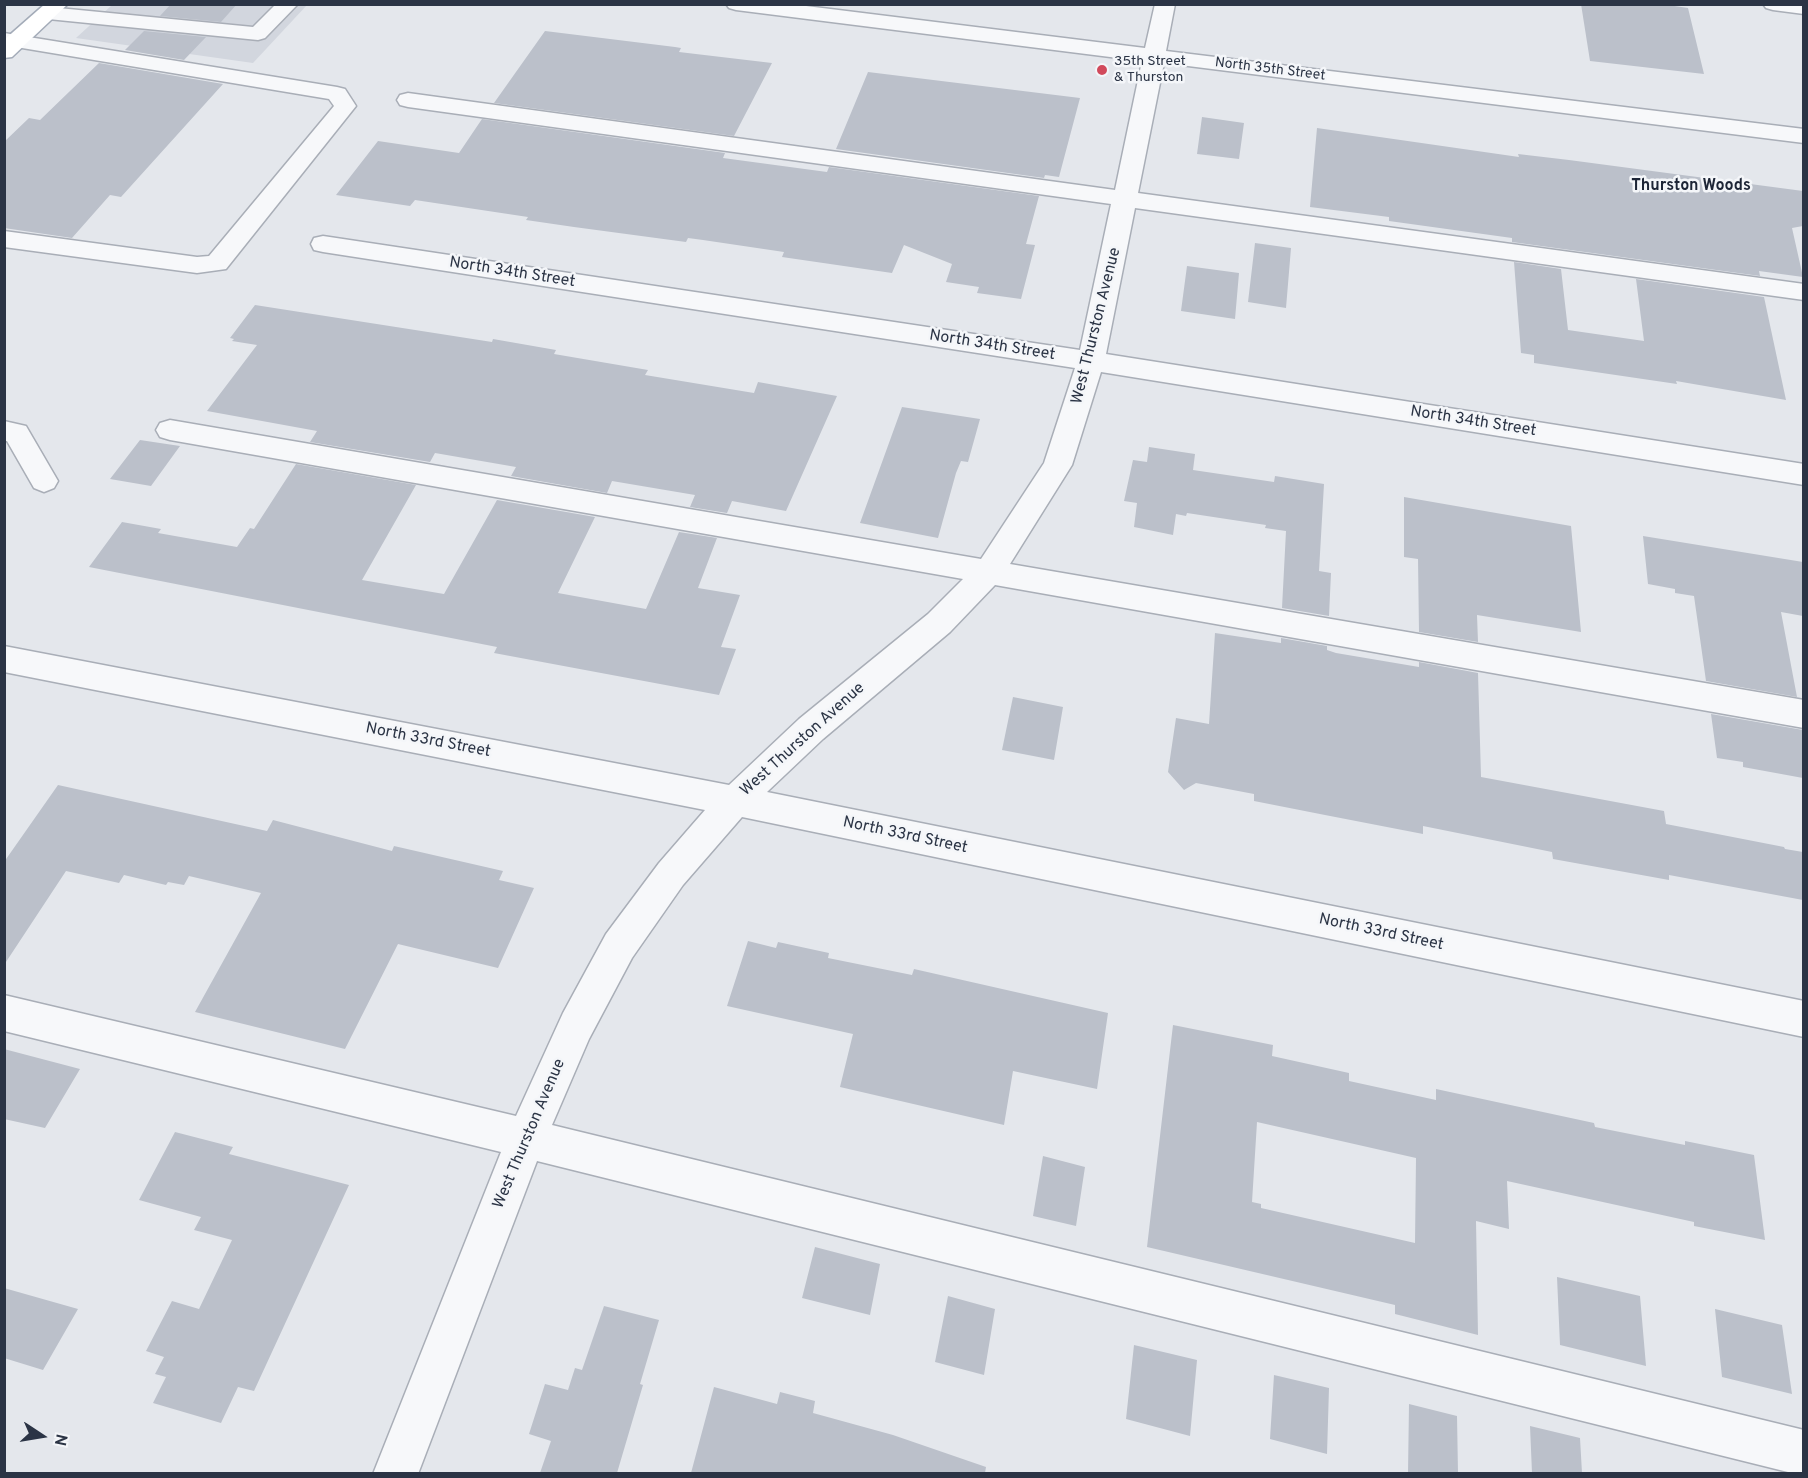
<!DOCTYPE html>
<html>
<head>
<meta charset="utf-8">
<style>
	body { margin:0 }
	#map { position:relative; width:1808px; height:1478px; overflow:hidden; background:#e4e7ec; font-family:Overpass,sans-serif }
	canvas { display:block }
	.frame { position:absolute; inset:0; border:6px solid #2b3445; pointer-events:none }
	.north { position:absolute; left:12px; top:1406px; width:60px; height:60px; -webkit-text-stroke:4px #f4f6f9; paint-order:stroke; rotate:102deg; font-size:16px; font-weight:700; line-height:24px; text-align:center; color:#2b3445 }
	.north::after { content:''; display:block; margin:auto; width:21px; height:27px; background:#2b3445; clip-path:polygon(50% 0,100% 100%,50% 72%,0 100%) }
</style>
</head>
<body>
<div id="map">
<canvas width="1808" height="1478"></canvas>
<div class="frame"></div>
<div class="north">N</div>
</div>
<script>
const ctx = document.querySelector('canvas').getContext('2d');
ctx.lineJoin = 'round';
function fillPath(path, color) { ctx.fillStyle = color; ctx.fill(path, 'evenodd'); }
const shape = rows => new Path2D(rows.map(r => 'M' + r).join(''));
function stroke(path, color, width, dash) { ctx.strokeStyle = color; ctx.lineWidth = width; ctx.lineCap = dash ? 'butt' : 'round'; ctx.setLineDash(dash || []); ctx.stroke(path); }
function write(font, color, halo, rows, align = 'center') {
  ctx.font = font + ' Overpass,sans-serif'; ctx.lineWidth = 5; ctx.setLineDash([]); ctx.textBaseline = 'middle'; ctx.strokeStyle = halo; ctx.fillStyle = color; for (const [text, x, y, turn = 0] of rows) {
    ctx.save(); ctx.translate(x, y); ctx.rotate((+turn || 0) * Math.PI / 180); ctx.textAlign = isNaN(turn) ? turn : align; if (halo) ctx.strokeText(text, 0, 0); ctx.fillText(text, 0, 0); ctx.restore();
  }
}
fillPath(shape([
	[112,5,307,5,253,63,76,38]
]), '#d2d6de');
fillPath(shape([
	[171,4,237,4,221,22,160,16],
	[1581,4,1661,4,1688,8,1704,74,1590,61],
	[144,31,206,37,184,60,125,50],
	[545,31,675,47,681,48,679,52,772,63,734,136,494,103],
	[99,63,223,84,121,197,110,195,72,238,4,228,4,142,29,118,40,120],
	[868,72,1080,98,1059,177,1045,175,1044,178,836,149],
	[1202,117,1244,123,1239,159,1197,154],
	[482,119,725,153,723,158,827,172,829,167,1039,196,1026,244,1035,245,1021,299,977,293,979,287,946,282,952,264,904,245,892,273,782,257,784,252,703,240,688,238,686,242,574,227,526,220,528,217,415,200,410,206,336,195,378,141,459,153],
	[1317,128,1519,157,1518,154,1569,160,1803,191,1803,226,1792,228,1803,277,1759,271,1760,276,1512,242,1512,238,1389,221,1389,217,1310,207],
	[1255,243,1291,248,1286,308,1248,302],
	[1514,262,1561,269,1568,330,1644,341,1636,279,1764,297,1786,400,1676,381,1677,384,1534,363,1534,355,1521,353],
	[1187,266,1239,273,1235,319,1181,311],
	[255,305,492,342,493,339,556,350,554,354,648,370,645,375,754,393,758,382,837,396,786,511,732,501,727,513,690,507,695,495,612,481,607,493,511,476,516,467,435,453,430,462,310,442,317,431,207,411,257,345,232,341,234,339,230,338],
	[902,407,980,419,968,462,961,461,956,473,938,538,860,523],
	[140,440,180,446,151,486,110,479],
	[1149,447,1195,454,1193,470,1274,482,1275,476,1324,484,1319,571,1331,573,1329,616,1282,608,1286,531,1265,528,1266,525,1187,513,1186,516,1176,514,1173,535,1134,527,1137,503,1124,501,1133,460,1147,462],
	[296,464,416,485,362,580,444,594,497,500,595,517,558,593,646,609,679,532,717,538,698,588,740,595,721,647,736,649,719,695,494,653,497,647,89,567,122,522,161,529,158,533,237,547,250,528,254,529],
	[1404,497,1571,526,1581,632,1477,615,1478,642,1419,632,1418,559,1404,557],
	[1643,536,1803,562,1803,616,1781,612,1797,697,1706,681,1694,596,1675,593,1675,589,1648,584],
	[1215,633,1281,643,1281,638,1327,646,1327,650,1336,653,1419,667,1419,662,1478,673,1481,777,1664,811,1666,824,1784,847,1785,849,1803,852,1803,900,1669,875,1669,880,1553,859,1552,852,1423,826,1423,834,1325,815,1254,801,1254,794,1196,783,1184,790,1168,772,1176,718,1209,724],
	[1013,697,1063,707,1054,760,1002,750],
	[1711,714,1803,730,1803,778,1743,767,1743,762,1717,758],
	[58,785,267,831,273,820,392,851,394,846,503,871,499,880,534,888,498,968,398,944,345,1049,195,1012,261,893,189,876,184,885,168,882,166,885,124,875,119,883,66,871,4,965,4,862],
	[748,941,776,948,778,942,829,953,828,958,912,975,914,969,1108,1013,1097,1089,1013,1071,1004,1125,840,1087,853,1034,727,1006],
	[1173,1025,1273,1045,1272,1056,1349,1073,1349,1081,1436,1100,1436,1089,1594,1123,1595,1127,1685,1145,1685,1141,1754,1155,1765,1240,1694,1226,1694,1222,1507,1181,1509,1229,1476,1221,1478,1335,1395,1314,1395,1305,1147,1247],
	[1257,1122,1416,1158,1415,1243,1261,1208,1261,1204,1252,1202],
	[4,1049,80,1069,45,1128,4,1119],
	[175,1132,233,1147,229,1154,349,1185,254,1391,238,1387,221,1423,153,1403,166,1377,155,1374,164,1357,146,1351,172,1301,199,1309,232,1240,194,1230,201,1217,139,1200],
	[1043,1156,1085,1167,1076,1226,1033,1216],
	[815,1247,880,1264,870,1315,802,1298],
	[1557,1277,1640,1296,1646,1366,1560,1345],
	[4,1288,78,1309,43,1370,4,1358],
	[948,1296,995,1309,984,1375,935,1362],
	[604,1306,659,1320,640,1384,643,1385,617,1473,540,1473,551,1441,529,1434,545,1384,568,1390,575,1368,582,1370],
	[1715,1309,1782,1325,1792,1394,1722,1377],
	[1134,1345,1197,1360,1190,1436,1126,1419],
	[1274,1375,1329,1388,1327,1454,1270,1439],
	[714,1387,777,1404,780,1392,815,1401,813,1413,893,1435,986,1467,985,1473,691,1473],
	[1409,1404,1457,1416,1458,1473,1408,1473],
	[1530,1426,1580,1438,1582,1473,1532,1473]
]), '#bbc0ca');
const minor = shape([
	[276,4,298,4,265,38,258,40,48,19,41,17,38,13,41,9,48,7,253,27,276,4],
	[726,4,790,4,1145,48,1155,4,1175,4,1166,51,1804,129,1804,143,1164,63,1138,193,1804,284,1804,300,1135,208,1106,354,1804,464,1804,485,1101,372,1072,465,1010,564,1804,700,1804,728,995,585,950,632,823,739,767,792,1804,1001,1804,1037,742,817,683,885,632,958,589,1039,552,1125,1804,1430,1804,1474,1796,1474,537,1161,418,1474,373,1474,501,1152,4,1031,4,995,516,1116,563,1013,606,934,659,863,705,810,4,672,4,646,729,785,799,719,928,614,963,579,170,440,160,437,156,430,160,423,170,420,981,559,1044,463,1075,368,323,252,314,250,311,244,314,238,323,236,1080,350,1111,204,408,107,400,105,397,100,400,95,408,93,1115,190,1142,61,736,10,729,8,726,4],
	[1763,4,1804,4,1804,14,1773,10,1766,8,1763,4],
	[4,33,337,87,345,89,356,106,226,269,197,273,4,247,4,231,197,257,209,256,334,106,329,99,4,45,4,33],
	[4,421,26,426,58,481,54,488,44,492,34,488,7,441,4,441,4,421]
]);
const major = shape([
	[45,4,68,4,12,57,4,58,4,40,45,4]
]);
stroke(minor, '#a9aeb7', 3);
stroke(major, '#a3abb8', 3);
fillPath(minor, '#f7f8fa');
fillPath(major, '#fff');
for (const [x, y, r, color] of [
	[1102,70,6,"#d1495b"]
]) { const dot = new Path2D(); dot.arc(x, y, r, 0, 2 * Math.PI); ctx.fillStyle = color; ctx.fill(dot); stroke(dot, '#f4f6f9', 2); }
write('14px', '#2b3445', '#f4f6f9', [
	["35th Street",1114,62],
	["& Thurston",1114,78]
], 'left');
write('14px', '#2b3445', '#f4f6f9', [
	["North 35th Street",1270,70,7]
]);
write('bold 16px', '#1d2536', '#f4f6f9', [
	["Thurston Woods",1691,187]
]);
write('16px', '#2b3445', '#f4f6f9', [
	["North 34th Street",512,273,9],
	["West Thurston Avenue",1097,326,-76],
	["North 34th Street",992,346,9],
	["North 34th Street",1473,422,9],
	["West Thurston Avenue",803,740,-42],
	["North 33rd Street",428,741,11],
	["North 33rd Street",905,836,12],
	["North 33rd Street",1381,933,12],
	["West Thurston Avenue",530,1134,-67]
]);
</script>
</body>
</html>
